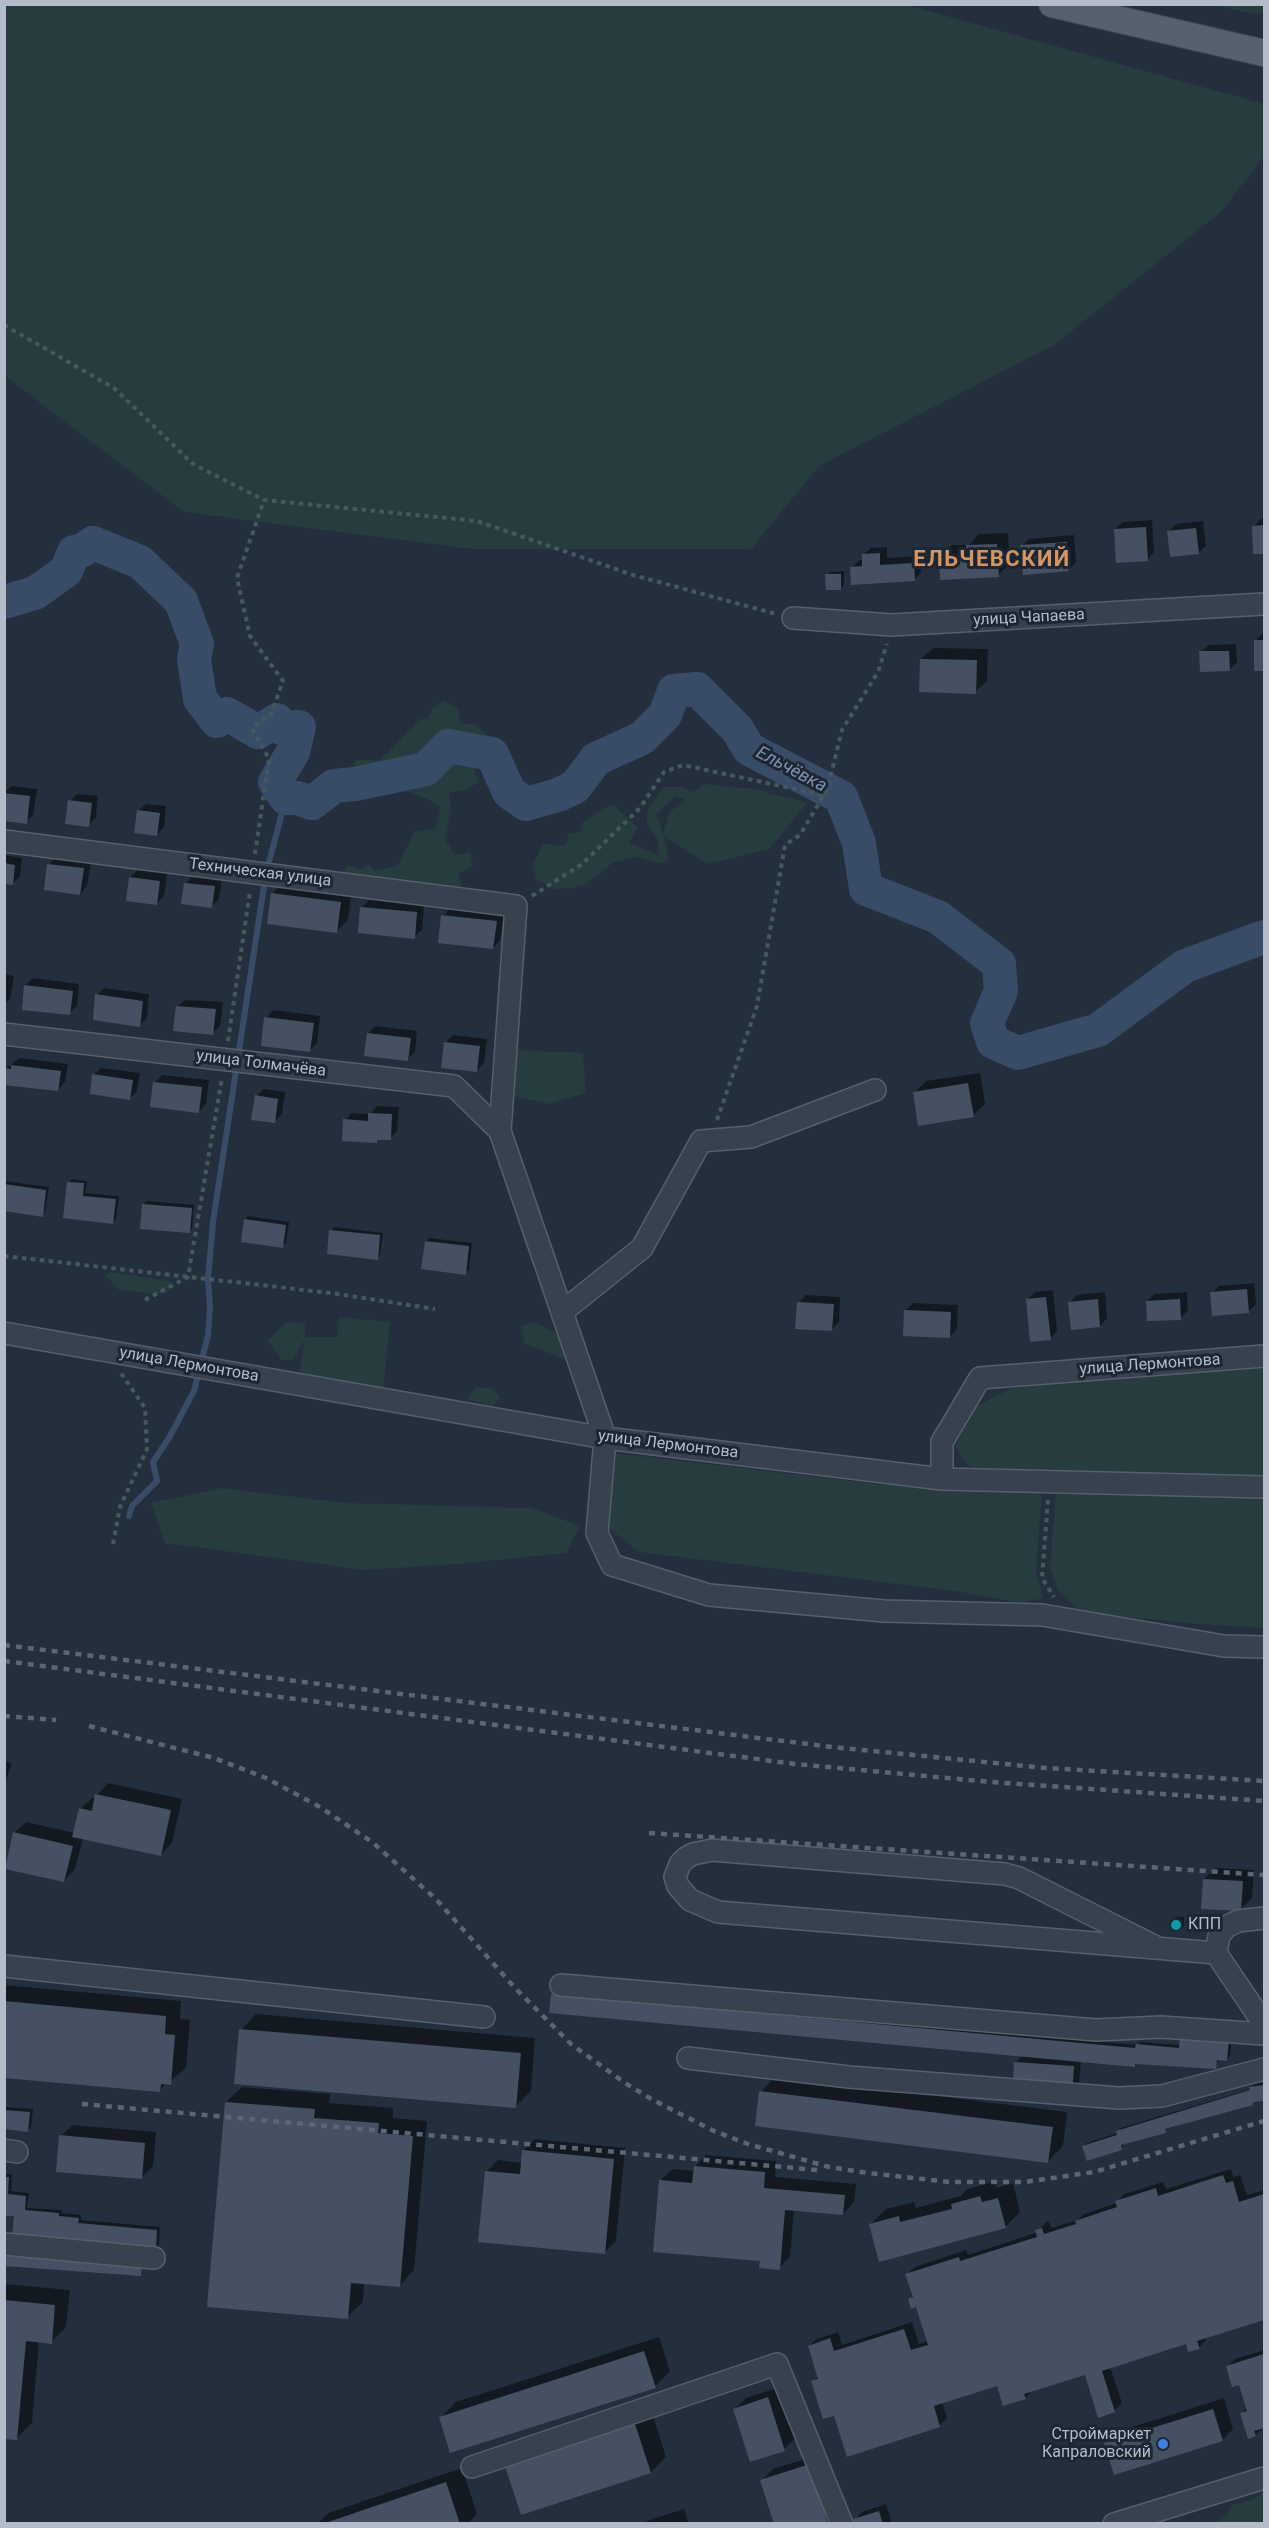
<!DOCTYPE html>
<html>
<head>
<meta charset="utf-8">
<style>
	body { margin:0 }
	#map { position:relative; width:1269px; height:2528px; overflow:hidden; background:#242f3e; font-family:Roboto,sans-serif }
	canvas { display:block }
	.frame { position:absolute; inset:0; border:6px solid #b4bcc9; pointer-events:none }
</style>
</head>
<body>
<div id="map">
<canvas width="1269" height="2528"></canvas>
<div class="frame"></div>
</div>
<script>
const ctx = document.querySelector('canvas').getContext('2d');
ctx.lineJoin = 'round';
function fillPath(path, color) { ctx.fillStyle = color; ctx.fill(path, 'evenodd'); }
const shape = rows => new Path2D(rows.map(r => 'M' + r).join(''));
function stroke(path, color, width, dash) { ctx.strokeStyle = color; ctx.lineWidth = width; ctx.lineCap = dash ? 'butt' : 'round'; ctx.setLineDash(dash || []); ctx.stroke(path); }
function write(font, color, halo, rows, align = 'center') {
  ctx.font = font + ' Roboto,sans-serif'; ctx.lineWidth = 6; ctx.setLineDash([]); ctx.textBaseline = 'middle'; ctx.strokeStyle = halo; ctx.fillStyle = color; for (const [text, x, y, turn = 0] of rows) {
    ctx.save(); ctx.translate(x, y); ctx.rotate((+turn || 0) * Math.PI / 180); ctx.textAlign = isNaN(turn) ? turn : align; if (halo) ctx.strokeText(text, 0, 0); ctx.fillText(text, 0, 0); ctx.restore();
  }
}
fillPath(shape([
	[4,5,907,5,1264,104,1264,156,1222,211,1054,345,819,466,751,549,471,549,184,512,5,376],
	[1215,5,1264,5,1264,14,1250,13],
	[443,701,458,708,460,724,473,723,483,731,493,741,498,754,490,767,474,769,479,782,466,790,449,793,451,811,445,839,455,855,470,853,473,866,458,874,462,890,356,877,342,873,348,865,361,869,368,864,375,871,398,865,415,831,436,829,440,807,427,799,408,792,368,788,364,776,372,770,364,768,357,771,353,764,358,760,380,760,420,719,428,719,432,709],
	[703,784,754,789,807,803,769,849,708,864,664,836,669,859,661,864,637,857,614,862,584,885,571,888,553,889,536,879,533,865,543,844,565,846,569,833,581,832,582,823,604,808,614,805,638,828,629,842,659,856,658,840,646,822,649,807,663,787,682,787,694,792],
	[676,796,685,799,669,813,663,834,656,814],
	[512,1050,583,1053,586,1093,548,1104,505,1094],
	[112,1272,173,1282,170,1291,156,1294,119,1290,105,1275],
	[339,1317,390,1322,383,1393,299,1376,305,1339,293,1360,282,1360,268,1341,286,1322,305,1323,305,1337,337,1337],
	[534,1322,558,1334,566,1345,567,1360,524,1343,521,1327],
	[1264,1362,1264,1477,988,1473,967,1465,955,1446,977,1406,1012,1388],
	[476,1387,491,1388,500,1397,493,1407,467,1399],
	[615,1453,877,1484,1042,1489,1036,1575,1043,1598,1021,1603,961,1592,639,1552,610,1529,610,1460],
	[223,1488,345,1503,531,1508,580,1526,566,1553,458,1564,365,1570,165,1543,151,1503],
	[1056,1494,1264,1498,1264,1628,1187,1623,1082,1612,1057,1589,1050,1567],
	[1264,2492,1264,2523,1207,2523,1214,2523,1228,2515,1231,2505,1253,2500]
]), '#263c3f');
fillPath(shape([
	[1261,519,1264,519,1264,552,1255,553,1253,527],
	[1152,520,1154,552,1147,560,1115,529,1123,522],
	[1203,521,1206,546,1198,553,1169,532,1176,524],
	[1008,533,1010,564,998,575,940,557,952,545,969,545,979,534],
	[1074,535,1076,562,1069,570,1022,546,1029,539],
	[887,547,887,558,920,556,921,572,914,580,852,568,859,560,864,560,863,555,871,548],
	[844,571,844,585,841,588,827,575,830,572],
	[1263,633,1264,669,1256,669,1255,641],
	[1236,644,1237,662,1229,670,1201,652,1208,645],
	[933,648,988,649,987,681,975,692,921,659],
	[12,786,37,789,33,815,26,822,4,793],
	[77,794,98,796,96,818,88,825,70,801],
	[146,804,166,806,164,827,156,835,138,811],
	[4,855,22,858,20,876,12,884,4,883],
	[56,857,91,861,87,886,80,894,49,864],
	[138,870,167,874,164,896,157,903,130,877],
	[193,876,222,879,219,899,212,906,186,883],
	[284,882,352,890,348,920,337,931,272,894],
	[369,900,424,905,422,930,414,937,362,907],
	[450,908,504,914,500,940,493,948,443,916],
	[4,974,14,976,10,999,4,1005],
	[33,978,79,984,77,1006,69,1013,25,985],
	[104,988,149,994,147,1018,139,1025,97,995],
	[185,1000,223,1002,220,1026,212,1033,177,1007],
	[273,1010,320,1016,317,1043,310,1050,266,1018],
	[375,1026,417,1031,415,1052,408,1059,368,1033],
	[453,1035,487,1039,484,1063,477,1070,445,1043],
	[20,1058,68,1064,65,1082,58,1089,5,1069],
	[101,1068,140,1073,137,1091,130,1098,94,1075],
	[980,1073,985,1104,973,1115,914,1093,926,1081],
	[162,1075,209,1080,206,1104,199,1111,155,1082],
	[264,1089,285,1092,282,1114,274,1122,256,1096],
	[377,1106,399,1107,397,1131,390,1139,379,1138,376,1141,345,1120,352,1113,370,1114],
	[72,1179,87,1181,85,1193,119,1196,116,1219,113,1222,65,1217,69,1182],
	[4,1181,49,1187,45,1212,42,1215,4,1210],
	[147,1201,194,1205,192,1228,189,1232,144,1204],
	[248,1216,289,1222,286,1243,282,1246,245,1219],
	[334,1227,383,1233,380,1255,377,1259,331,1231],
	[429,1238,472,1243,469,1270,465,1273,426,1242],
	[1254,1283,1256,1304,1249,1311,1212,1293,1219,1286],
	[1053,1290,1057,1331,1050,1339,1027,1300,1035,1292],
	[1105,1292,1107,1318,1100,1326,1070,1302,1077,1295],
	[1187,1292,1188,1311,1180,1318,1147,1301,1155,1294],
	[806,1295,840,1297,839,1322,832,1329,798,1303],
	[913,1303,958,1305,957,1329,950,1336,906,1310],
	[4,1761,12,1763,4,1786],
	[108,1783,182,1799,172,1843,160,1855,83,1838,75,1869,64,1881,14,1833,26,1822,75,1833,80,1809,92,1798,96,1798,97,1795],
	[1216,1868,1254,1870,1252,1898,1241,1909,1204,1879],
	[1176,1917,1184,1917,1184,1926,1181,1929,1173,1920],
	[4,1985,181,2001,180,2019,190,2020,186,2068,159,2090,4,2076],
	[556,1991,1137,2045,1140,2042,1180,2045,1232,2035,1230,2056,1227,2059,1219,2059,1215,2067,1137,2063,1134,2066,1081,2061,1079,2084,1072,2091,1016,2062,1023,2055,553,1994],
	[256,2014,535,2038,531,2091,515,2107,241,2030],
	[776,2076,1067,2112,1063,2146,1048,2161,761,2092],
	[1264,2083,1264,2100,1255,2101,1124,2143,1121,2149,1084,2146,1087,2143,1118,2133,1121,2128,1251,2089,1254,2084],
	[242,2087,330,2094,329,2103,393,2108,393,2118,427,2121,414,2270,399,2286,364,2283,363,2302,347,2317,226,2102],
	[4,2107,33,2109,31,2127,28,2130,4,2128],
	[72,2125,156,2132,153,2166,142,2177,61,2136],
	[535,2139,625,2148,616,2241,605,2252,486,2172,498,2160,522,2163,523,2151],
	[706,2155,776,2161,775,2177,856,2184,854,2202,843,2214,794,2210,790,2257,779,2268,761,2259,661,2180,672,2169,695,2171,695,2167],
	[1231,2169,1233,2177,1240,2175,1247,2195,1264,2190,1264,2318,1205,2337,1206,2340,1199,2348,1187,2342,1110,2367,1122,2403,1114,2411,1086,2373,1033,2390,1025,2398,998,2385,942,2402,947,2418,939,2426,835,2414,813,2382,819,2376,809,2346,817,2339,838,2332,842,2345,912,2322,919,2344,928,2341,917,2306,910,2299,914,2295,907,2274,915,2267,966,2250,968,2255,1038,2232,1045,2223,1049,2221,1051,2228,1078,2220,1084,2214,1117,2203,1124,2194,1163,2182,1166,2189],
	[4,2174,12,2174,11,2191,29,2193,27,2208,62,2210,62,2213,81,2215,81,2220,160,2227,159,2244,155,2248,4,2214],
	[996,2181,997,2188,1013,2183,1020,2212,1005,2227,871,2224,886,2209,914,2202,916,2208,960,2196,968,2189],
	[4,2284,70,2290,66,2327,51,2342,39,2341,32,2423,16,2439,4,2437],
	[659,2337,670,2371,655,2386,441,2417,456,2402],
	[1264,2350,1264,2427,1255,2435,1242,2413,1248,2407,1240,2383,1227,2367,1235,2359],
	[780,2387,796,2438,784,2449,735,2409,746,2398],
	[1224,2398,1233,2429,1222,2440,1105,2443,1117,2432],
	[651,2409,666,2457,651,2472,507,2466],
	[821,2454,843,2524,776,2524,762,2480,773,2469],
	[462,2468,477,2514,468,2524,317,2524,328,2513],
	[886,2504,892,2524,856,2524,855,2520,862,2512],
	[684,2509,689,2524,637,2524]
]), '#0007');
stroke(shape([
	[129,1516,132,1506,157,1481,153,1462,169,1438,194,1391,208,1335,210,1308,208,1279,213,1222,266,873,286,798]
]), '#394c67', 6);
stroke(shape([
	[4,602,35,593,66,571,74,552,83,550,93,543,140,562,181,601,197,644,194,659,200,699,217,721,227,714,258,732,277,720,281,728,299,727,293,752,275,782,286,798,297,798,312,803,334,786,355,784,426,769,448,746,492,754,509,792,526,804,558,795,575,787,596,759,642,738,665,715,674,691,697,689,737,729,749,749,841,797,859,843,866,889,938,917,999,964,1001,991,987,1023,993,1042,1018,1053,1098,1030,1185,966,1264,937]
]), '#394c67', 34);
fillPath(shape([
	[1264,525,1264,554,1253,554,1252,526],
	[1146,527,1148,561,1116,563,1114,529],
	[1196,528,1199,554,1170,557,1167,531],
	[1067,542,1069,571,1023,575,1020,545],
	[997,544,999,577,940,580,939,556,967,555,966,545],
	[880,553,880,565,914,563,915,581,851,585,850,567,862,566,862,554],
	[825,574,841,574,841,590,826,590],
	[1254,640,1264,640,1264,671,1254,671],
	[1199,651,1229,651,1230,671,1200,672],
	[920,659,977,660,976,694,919,692],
	[4,793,30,796,27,824,4,821],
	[68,800,92,803,89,827,65,824],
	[137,810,160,813,157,836,134,833],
	[4,863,15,865,13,885,4,884],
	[47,864,84,868,80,895,44,890],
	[129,877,160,881,157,905,126,901],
	[184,883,215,886,212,908,181,904],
	[271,893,341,902,337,933,267,924],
	[360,907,417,912,415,939,358,933],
	[441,915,497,921,493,949,438,943],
	[24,985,73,991,70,1015,22,1010],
	[95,994,143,1001,140,1027,93,1020],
	[176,1006,216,1009,213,1035,173,1031],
	[264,1017,314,1023,310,1052,261,1046],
	[367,1033,411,1038,408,1061,364,1056],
	[444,1042,480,1046,477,1072,441,1068],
	[11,1065,61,1071,58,1091,4,1085,4,1068,11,1069],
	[92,1074,133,1080,130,1100,90,1094],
	[153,1082,202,1087,199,1113,150,1107],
	[968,1083,974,1117,918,1126,913,1092],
	[255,1095,278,1099,275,1123,251,1120],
	[368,1113,392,1114,391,1140,377,1140,377,1143,342,1141,343,1119,368,1121],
	[67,1182,84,1183,83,1196,116,1199,113,1224,63,1218],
	[4,1184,46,1190,43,1217,4,1211],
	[142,1204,192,1208,190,1233,140,1229],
	[244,1219,286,1225,283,1248,241,1242],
	[329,1230,380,1235,378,1260,327,1254],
	[425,1241,469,1246,466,1275,421,1269],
	[1247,1289,1249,1313,1212,1316,1210,1292],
	[1046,1297,1051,1340,1030,1342,1026,1299],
	[1098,1299,1100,1327,1071,1330,1068,1302],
	[1180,1299,1181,1320,1147,1321,1146,1301],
	[797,1302,834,1304,832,1331,795,1329],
	[904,1310,951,1312,950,1338,903,1336],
	[95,1794,171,1810,161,1856,72,1837,79,1808,92,1811],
	[13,1832,73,1846,64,1882,5,1869],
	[1203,1879,1243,1881,1241,1911,1201,1909],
	[1172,1919,1182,1920,1181,1931,1171,1930],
	[551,1994,1135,2048,1136,2044,1179,2048,1180,2034,1229,2038,1227,2061,1217,2060,1216,2069,1135,2064,1135,2067,549,2013],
	[4,2001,166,2016,165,2034,175,2035,171,2085,161,2084,160,2092,4,2078],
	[239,2029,521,2053,516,2108,234,2084],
	[1014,2062,1074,2066,1072,2093,1013,2080],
	[1264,2085,1264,2101,1253,2102,1253,2105,1165,2129,1166,2133,1121,2145,1122,2150,1087,2161,1082,2146,1117,2135,1116,2131,1250,2090,1249,2087],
	[759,2091,1053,2127,1048,2163,755,2126],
	[225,2102,315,2109,314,2118,379,2123,378,2133,413,2136,400,2287,351,2283,348,2319,207,2307],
	[4,2110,30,2112,28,2132,4,2129],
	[59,2135,145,2143,142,2179,56,2172],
	[522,2150,614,2159,605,2254,478,2242,485,2171,520,2174],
	[694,2166,765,2172,764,2188,845,2195,843,2215,785,2210,780,2270,759,2268,760,2261,653,2252,659,2180,692,2183],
	[1223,2175,1226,2183,1233,2181,1239,2202,1264,2194,1264,2320,1197,2341,1200,2349,1188,2352,1186,2344,1102,2371,1115,2412,1098,2418,1085,2375,1024,2394,1026,2399,1003,2406,997,2386,934,2406,940,2427,847,2457,834,2416,823,2419,811,2381,818,2379,808,2346,830,2338,834,2351,904,2329,911,2350,928,2345,916,2307,911,2309,908,2299,913,2297,905,2274,959,2257,960,2261,1037,2237,1035,2230,1042,2228,1044,2234,1076,2224,1075,2221,1117,2207,1115,2201,1156,2188,1158,2196],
	[5,2177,9,2177,8,2194,26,2196,25,2210,59,2213,59,2216,79,2218,78,2223,157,2230,156,2249,12,2237,14,2216,5,2216],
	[980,2196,982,2202,998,2198,1006,2228,879,2262,869,2224,899,2216,900,2222,952,2209,951,2204],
	[4,2247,142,2258,141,2276,4,2266],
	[4,2300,55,2305,52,2344,26,2341,17,2440,4,2439],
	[644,2351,656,2388,450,2453,439,2417],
	[1264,2354,1264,2428,1254,2431,1256,2436,1248,2439,1240,2413,1247,2411,1239,2385,1232,2387,1226,2366],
	[768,2397,785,2451,750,2462,733,2409],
	[1213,2409,1223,2441,1114,2475,1104,2443],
	[635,2424,651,2473,521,2515,505,2466],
	[810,2464,828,2524,774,2524,760,2480],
	[446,2482,460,2524,325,2524,325,2523],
	[879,2511,883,2524,854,2524,853,2519]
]), '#455162');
const minor = shape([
	[793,618,892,625,1264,604],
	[4,841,516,906,500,1131,605,1438,597,1533,612,1565,709,1595,884,1611,1042,1615,1224,1646,1264,1647],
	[4,1034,454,1086,500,1131],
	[562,1312,642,1248,701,1141,751,1137,875,1090],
	[4,1333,605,1438,942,1479,942,1442,980,1378,1264,1356],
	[942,1479,1264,1487],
	[1154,1946,1019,1878,1005,1874,712,1850,693,1854,686,1858,680,1864,675,1877,678,1886,690,1900,718,1912,1216,1953,1264,2024],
	[1216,1953,1219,1936,1226,1927,1238,1921,1264,1918],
	[4,1966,484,2017],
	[561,1985,1096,2030,1161,2027,1264,2034],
	[688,2058,849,2077,1119,2098,1162,2096,1264,2069],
	[4,2150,17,2152],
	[4,2244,154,2258],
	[472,2467,777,2364,842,2524],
	[1114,2524,1264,2478]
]);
const major = shape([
	[1052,4,1264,53]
]);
stroke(minor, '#565f6c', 24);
stroke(major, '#414a57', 28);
stroke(shape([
	[4,325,114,388,193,464,264,500,477,521,633,575,776,614],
	[255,854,269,759,252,728,271,714,283,681,250,636,237,578,264,500],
	[532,896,582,864,640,808,664,772,683,765,823,795],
	[228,1041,250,891],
	[717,1120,757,1006,785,845,800,835,827,790,842,730,878,672,887,644],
	[4,1256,331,1293,435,1309],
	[145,1300,188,1277,222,1078],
	[1048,1500,1042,1578,1054,1597],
	[113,1544,120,1507,147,1449,145,1408,121,1373]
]), '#44595c', 4, [4.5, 4.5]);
stroke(minor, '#38414e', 21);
stroke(major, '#56606e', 26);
stroke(shape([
	[4,1645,832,1747,1046,1768,1264,1781],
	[4,1661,795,1764,991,1782,1264,1801],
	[4,1716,56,1720],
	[89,1726,214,1758,266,1778,320,1807,372,1842,436,1899,516,1989,571,2044,625,2083,653,2100,714,2131,748,2144,829,2167,868,2173,950,2182,1025,2182,1094,2172,1264,2121],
	[649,1833,1264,1875],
	[82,2104,817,2170]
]), '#5a6575', 4.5, [6, 6]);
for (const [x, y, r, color] of [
	[1176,1925,6,"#0f9aa8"],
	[1163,2444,6,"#3f7fe0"]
]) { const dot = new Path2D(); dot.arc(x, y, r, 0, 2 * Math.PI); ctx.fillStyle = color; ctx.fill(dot); stroke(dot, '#1d2633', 2); }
write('16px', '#b4bcc9', '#1d2633', [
	["улица Чапаева",1029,618,-3],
	["Техническая улица",260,873,7],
	["улица Толмачёва",261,1064,7],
	["улица Лермонтова",189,1365,10],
	["улица Лермонтова",1150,1365,-4],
	["улица Лермонтова",668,1445,7]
]);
write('16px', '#b4bcc9', '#1d2633', [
	["КПП",1188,1925],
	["Строймаркет",1151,2435,"right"],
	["Капраловский",1151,2453,"right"]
], 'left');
write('italic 18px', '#7c92b1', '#1d2633', [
	["Ельчёвка",791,770,28]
]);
ctx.letterSpacing = '1.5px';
write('bold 22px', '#d59563', '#1d2633', [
	["ЕЛЬЧЕВСКИЙ",992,560]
]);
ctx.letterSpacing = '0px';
</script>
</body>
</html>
